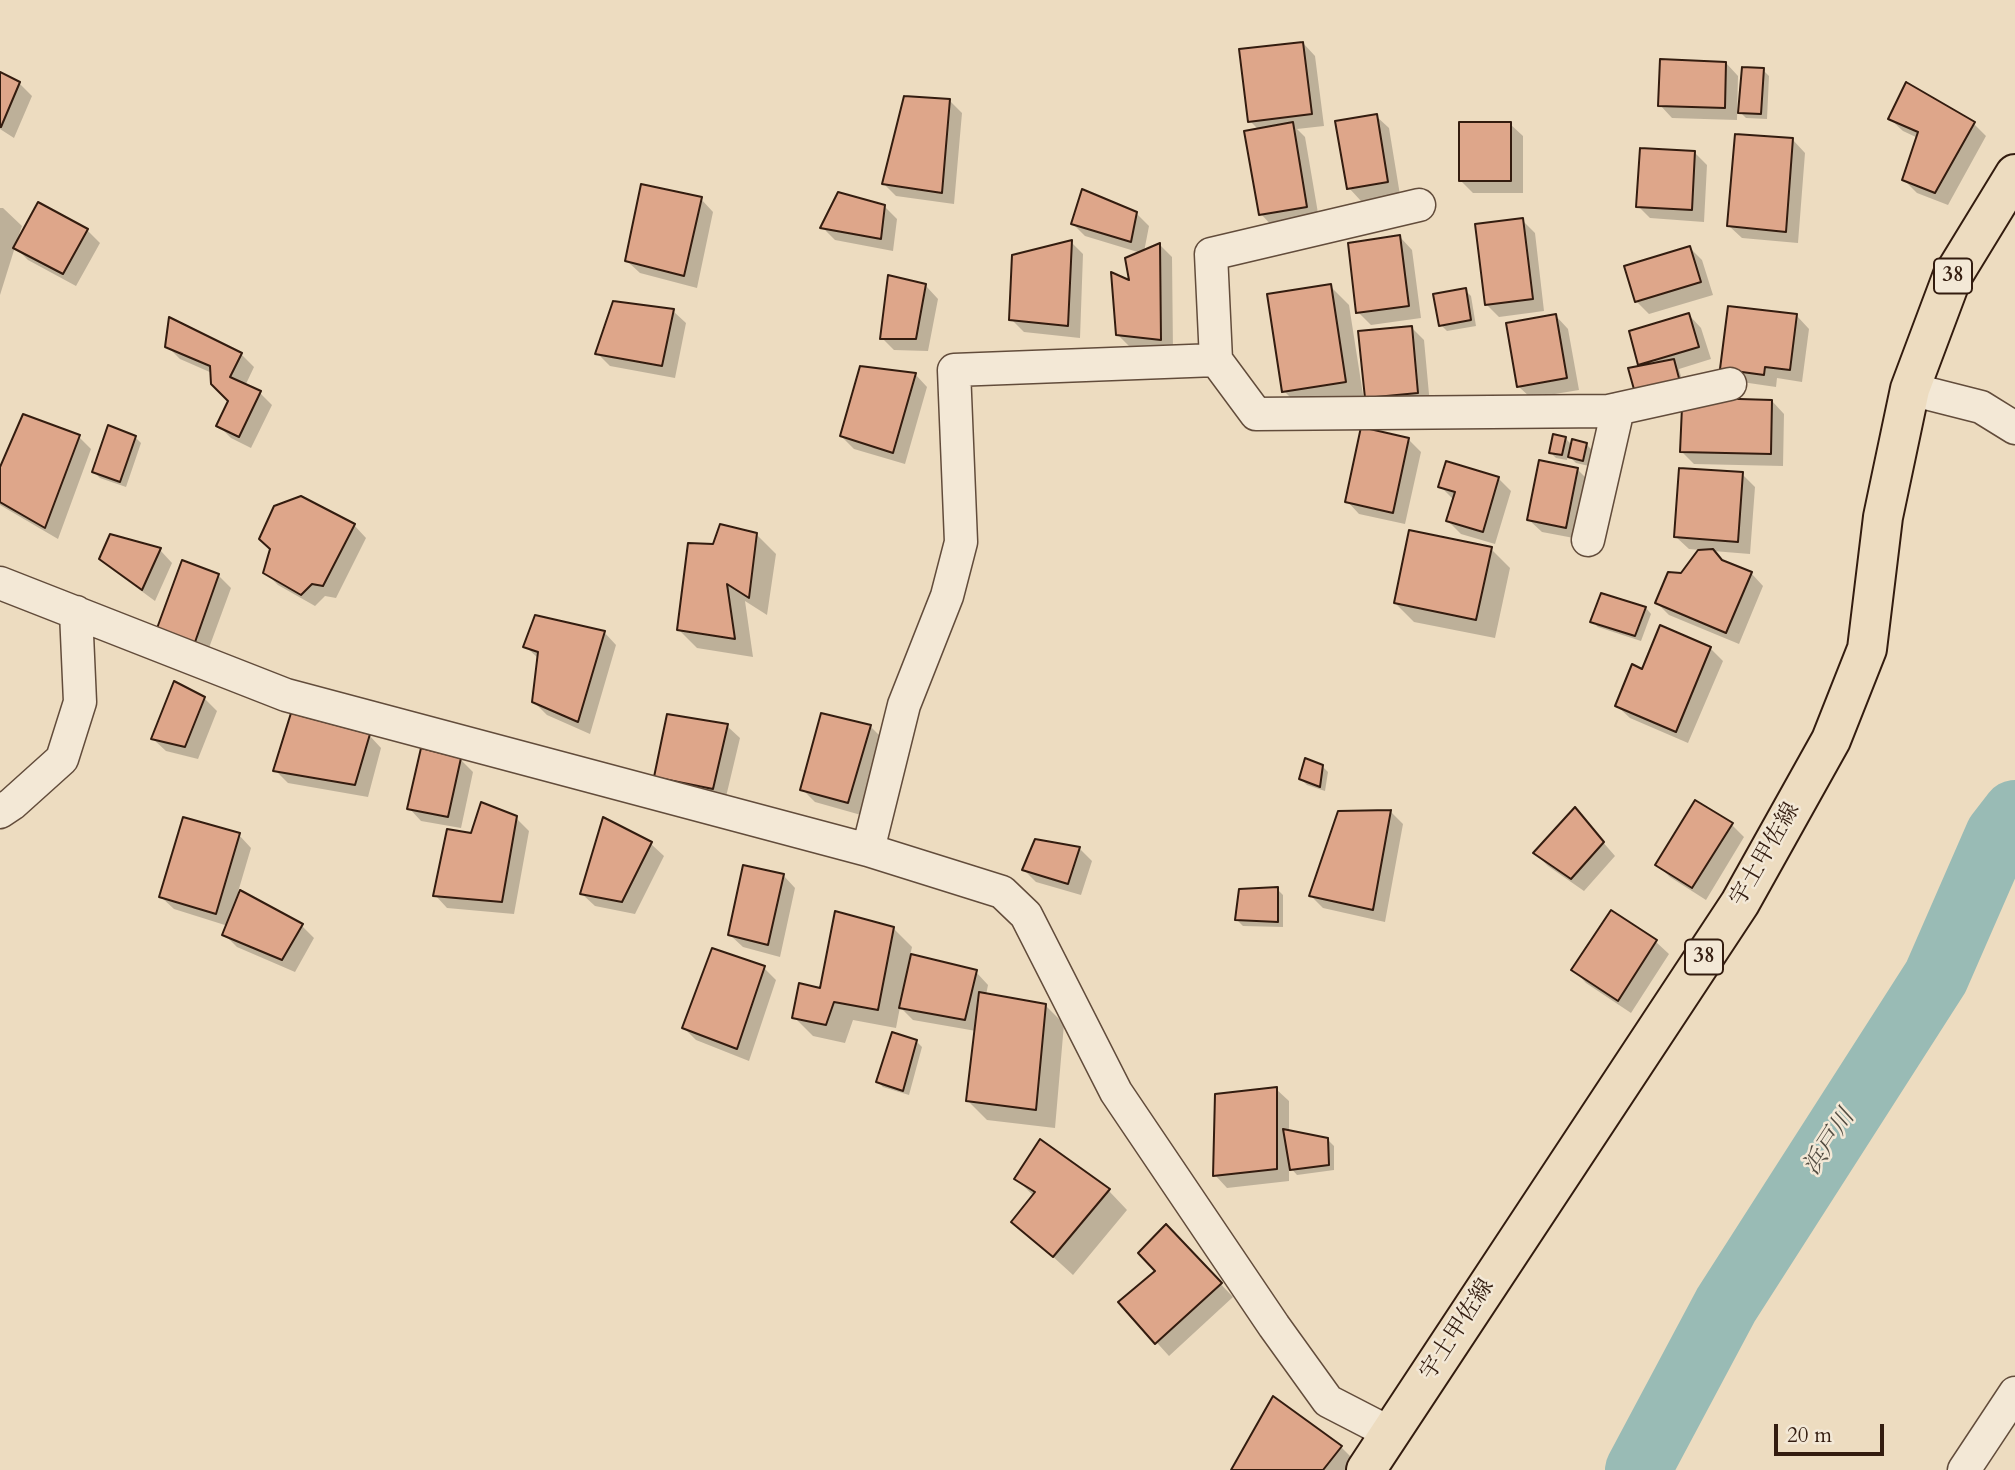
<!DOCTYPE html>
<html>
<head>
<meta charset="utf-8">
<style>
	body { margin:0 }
	#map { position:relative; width:2015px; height:1470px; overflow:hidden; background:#eddcc0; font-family:Cardo,serif }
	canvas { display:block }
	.scale { position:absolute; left:1774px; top:1424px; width:110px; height:32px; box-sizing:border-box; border:4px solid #331c0f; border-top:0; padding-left:9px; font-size:21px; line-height:24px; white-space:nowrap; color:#331c0f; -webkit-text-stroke:5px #f3e8d6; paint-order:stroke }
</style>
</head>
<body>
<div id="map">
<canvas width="2015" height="1470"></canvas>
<div class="scale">20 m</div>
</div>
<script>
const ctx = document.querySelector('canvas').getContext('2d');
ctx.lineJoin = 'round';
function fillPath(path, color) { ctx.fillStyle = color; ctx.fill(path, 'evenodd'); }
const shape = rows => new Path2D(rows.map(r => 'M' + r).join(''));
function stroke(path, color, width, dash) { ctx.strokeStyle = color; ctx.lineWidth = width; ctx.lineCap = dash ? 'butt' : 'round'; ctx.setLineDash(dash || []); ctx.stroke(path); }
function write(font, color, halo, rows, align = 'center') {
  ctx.font = font + ' Cardo,"Noto Serif JP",serif'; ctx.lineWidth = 5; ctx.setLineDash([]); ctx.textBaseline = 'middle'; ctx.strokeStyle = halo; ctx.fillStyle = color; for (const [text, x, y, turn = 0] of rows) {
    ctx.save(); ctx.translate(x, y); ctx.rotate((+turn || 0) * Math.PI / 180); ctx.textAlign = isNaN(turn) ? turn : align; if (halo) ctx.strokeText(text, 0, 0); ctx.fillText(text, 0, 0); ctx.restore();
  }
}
fillPath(shape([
	[1303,43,1315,56,1324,126,1297,129,1305,137,1319,219,1273,227,1261,214,1259,130,1250,121],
	[1726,63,1738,76,1737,120,1672,118,1660,105],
	[1763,70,1769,76,1767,119,1746,118,1740,112],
	[0,74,19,83,32,96,14,138,0,129],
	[949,100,962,113,954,204,896,196,884,184],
	[1376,116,1389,128,1400,195,1361,201,1349,188],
	[1890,119,1974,124,1986,136,1948,205,1917,193,1904,180,1918,138,1903,131],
	[1510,124,1523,136,1523,193,1473,193,1460,180],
	[1793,140,1805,153,1798,243,1742,238,1729,226],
	[1695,153,1707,165,1704,222,1650,218,1638,206],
	[701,199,713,212,697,288,640,273,627,261],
	[884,206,897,219,893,251,835,240,822,227],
	[0,208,3,208,22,226,17,240,87,230,100,243,76,286,28,260,15,247,0,295],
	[1136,213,1149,226,1144,252,1160,245,1172,257,1173,352,1130,347,1117,334,1141,253,1085,236,1073,224],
	[1522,220,1535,233,1544,311,1499,317,1486,304],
	[1400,237,1412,250,1421,318,1371,325,1358,312],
	[1071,242,1083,254,1080,338,1024,332,1011,319],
	[1690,248,1702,260,1713,295,1649,314,1636,301],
	[926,286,938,299,928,351,894,350,882,338],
	[1330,286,1349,305,1364,401,1303,410,1284,391],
	[1465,290,1471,296,1476,326,1447,331,1441,325],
	[673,311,686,323,675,378,610,366,597,353],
	[1689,315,1701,328,1711,359,1679,369,1684,388,1640,364],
	[1556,316,1568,329,1579,390,1531,398,1518,386],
	[1797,316,1809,329,1802,382,1777,378,1776,387,1735,381,1722,369],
	[1412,328,1424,340,1430,405,1379,410,1364,395],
	[167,346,241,354,254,367,245,386,260,393,272,405,251,448,231,438,218,425,230,401,212,373,180,359],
	[915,374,927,387,905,464,854,449,841,436],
	[1772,401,1784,414,1783,466,1694,464,1682,452],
	[79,437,91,449,58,539,0,505,0,471],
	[135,437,141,443,126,487,100,478,94,472],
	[1565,438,1573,446,1586,444,1592,450,1589,466,1576,463,1568,455,1567,460,1556,458,1550,452],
	[1408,439,1421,452,1405,524,1359,514,1347,501],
	[1577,469,1590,482,1579,539,1542,532,1529,520],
	[1742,474,1755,487,1750,554,1713,551,1724,562,1751,573,1763,586,1739,644,1669,615,1657,603,1682,575,1700,550,1689,549,1676,537],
	[1498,478,1511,491,1495,544,1461,534,1448,521,1453,499,1440,486],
	[354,525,366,538,336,598,325,596,315,606,278,585,265,572],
	[757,535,776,554,767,615,745,601,753,657,697,648,678,629,714,546],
	[1491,549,1510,568,1495,638,1414,622,1395,603],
	[160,550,172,563,155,601,114,571,102,559],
	[218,575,231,588,206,656,171,644],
	[1602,595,1646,608,1651,614,1641,641,1598,627,1592,621],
	[604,632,616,645,590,734,547,715,534,702,539,659,525,646],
	[1710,648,1723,661,1688,743,1630,718,1617,706,1643,671],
	[175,683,204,698,217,711,198,759,166,751,153,739],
	[727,726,740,738,725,801,668,789,656,776],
	[870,726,883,739,861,815,815,802,802,789],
	[369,735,381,748,368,797,288,783,275,770],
	[460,759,473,772,461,828,421,821,409,808],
	[1322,766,1328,772,1325,791,1307,785,1301,779],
	[1575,810,1615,856,1584,891,1548,866,1535,853],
	[1391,812,1403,824,1385,922,1323,908,1311,896],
	[516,818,529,831,514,914,447,908,435,895,472,834],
	[604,819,651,844,664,856,635,914,595,906,582,894],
	[1732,825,1744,837,1706,900,1670,877,1657,865],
	[239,835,251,848,238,892,301,925,314,938,295,972,237,947,224,934,228,926,174,909,161,897],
	[1079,848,1092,861,1081,895,1036,882,1024,870],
	[783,875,795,888,780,957,743,947,730,935],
	[1277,889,1283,895,1283,927,1243,926,1237,920],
	[1611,912,1656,942,1669,954,1631,1013,1586,983,1574,970],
	[893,928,912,947,910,956,976,972,988,985,986,995,1045,1005,1064,1024,1055,1128,987,1120,968,1101,976,1031,913,1020,900,1007,896,1028,853,1020,845,1043,813,1036,794,1017,821,990],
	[764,968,776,980,749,1061,696,1040,684,1028],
	[916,1041,922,1047,909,1095,883,1087,878,1082],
	[1276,1089,1289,1101,1289,1132,1328,1140,1334,1146,1334,1170,1297,1175,1289,1166,1289,1181,1227,1188,1215,1175],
	[1041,1141,1109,1191,1127,1210,1073,1275,1014,1221,1034,1196,1016,1179],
	[1166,1227,1233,1297,1169,1356,1120,1302,1157,1271],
	[1341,1447,1360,1466,1357,1470,1233,1470]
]), '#0003');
stroke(shape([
	[1638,1470,1726,1305,1936,977,1998,835,2015,813]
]), '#99bbb5', 66);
const building = shape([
	[1303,42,1312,114,1248,122,1239,49,1303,42],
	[1660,59,1726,62,1725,108,1658,106,1660,59],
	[1742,67,1764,68,1761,114,1738,113,1742,67],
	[0,72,20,82,1,127,0,127,0,72],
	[1906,82,1975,122,1935,193,1902,180,1918,132,1888,119,1906,82],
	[904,96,950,99,942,193,882,184,904,96],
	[1377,114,1388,182,1347,189,1335,121,1377,114],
	[1293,122,1307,207,1259,215,1244,131,1293,122],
	[1459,122,1511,122,1511,181,1459,181,1459,122],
	[1735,134,1793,138,1786,232,1727,226,1735,134],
	[1640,148,1695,151,1692,210,1636,207,1640,148],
	[641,184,702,197,684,276,625,261,641,184],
	[1082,189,1137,212,1131,242,1071,224,1082,189],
	[838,192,885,205,881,239,820,228,838,192],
	[38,202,88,229,63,274,13,248,38,202],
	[1523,218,1533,299,1485,305,1475,224,1523,218],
	[1400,235,1409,306,1356,313,1348,243,1400,235],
	[1072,240,1068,326,1009,320,1012,255,1072,240],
	[1160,243,1161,340,1116,335,1111,272,1129,280,1125,258,1160,243],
	[1690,246,1701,282,1635,302,1624,266,1690,246],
	[888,275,926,284,916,339,880,339,888,275],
	[1331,284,1346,382,1282,392,1267,294,1331,284],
	[1466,288,1471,320,1439,326,1433,294,1466,288],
	[613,301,674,309,662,366,595,354,613,301],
	[1728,306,1797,314,1790,370,1765,367,1764,375,1720,369,1728,306],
	[1689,313,1699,347,1638,365,1629,331,1689,313],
	[1556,314,1567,378,1517,387,1506,323,1556,314],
	[169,317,242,353,230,377,261,391,239,437,216,426,228,401,211,384,210,366,165,347,169,317],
	[1412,326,1418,393,1365,398,1358,331,1412,326],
	[1674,359,1680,382,1635,393,1628,368,1674,359],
	[860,366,916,373,893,453,840,436,860,366],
	[1707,398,1772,400,1771,454,1680,452,1682,407,1700,407,1707,398],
	[23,414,80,435,45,528,0,502,0,467,23,414],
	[108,425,136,436,120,482,92,472,108,425],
	[1361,427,1409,438,1393,513,1345,502,1361,427],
	[1553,434,1566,437,1562,455,1549,453,1553,434],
	[1572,439,1587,443,1583,461,1568,457,1572,439],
	[1539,460,1578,468,1566,528,1527,520,1539,460],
	[1446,461,1499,477,1483,532,1446,521,1455,492,1438,487,1446,461],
	[1679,468,1743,472,1738,542,1674,537,1679,468],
	[301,496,355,524,323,586,312,584,301,595,263,573,270,549,259,539,274,506,301,496],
	[720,524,757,533,749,598,727,584,735,639,677,630,688,543,713,544,720,524],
	[1409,530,1492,547,1476,620,1394,603,1409,530],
	[110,534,161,548,142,590,99,559,110,534],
	[1713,549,1722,560,1752,572,1726,633,1655,603,1668,572,1681,573,1698,550,1713,549],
	[182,560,219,574,194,645,156,631,182,560],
	[1601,593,1646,607,1635,636,1590,622,1601,593],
	[535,615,605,631,578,722,532,702,538,652,523,647,535,615],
	[1660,625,1711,647,1676,732,1615,706,1632,664,1642,669,1660,625],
	[174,681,205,697,185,747,151,739,174,681],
	[291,713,370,734,355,785,273,771,291,713],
	[821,713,871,725,848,803,800,790,821,713],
	[667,714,728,724,713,789,654,777,667,714],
	[421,748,461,758,448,817,407,809,421,748],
	[1305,758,1323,765,1320,787,1299,779,1305,758],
	[1695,800,1733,823,1692,888,1655,865,1695,800],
	[481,802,517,816,502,902,433,896,447,829,471,833,481,802],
	[1575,807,1604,842,1571,879,1533,853,1575,807],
	[1391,810,1373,910,1309,896,1338,811,1391,810],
	[183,817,240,833,216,914,159,897,183,817],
	[603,817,652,842,622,902,580,894,603,817],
	[1035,839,1080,847,1068,884,1022,870,1035,839],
	[743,865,784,874,768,945,728,935,743,865],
	[1278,887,1278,922,1235,920,1239,889,1278,887],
	[240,890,303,924,282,960,222,935,240,890],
	[1611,910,1657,940,1618,1001,1571,970,1611,910],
	[835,911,894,927,878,1010,834,1002,826,1025,792,1018,799,983,820,988,835,911],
	[712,948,765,966,737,1049,682,1028,712,948],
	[911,954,977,970,965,1020,899,1008,911,954],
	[979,992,1046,1004,1036,1110,966,1101,979,992],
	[892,1032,917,1040,903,1091,876,1082,892,1032],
	[1277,1087,1277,1169,1213,1176,1215,1094,1277,1087],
	[1283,1129,1328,1138,1329,1165,1290,1170,1283,1129],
	[1040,1139,1110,1189,1053,1257,1011,1222,1035,1192,1014,1179,1040,1139],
	[1166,1224,1222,1283,1155,1344,1118,1302,1155,1271,1138,1253,1166,1224],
	[1273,1396,1342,1446,1323,1470,1231,1470,1273,1396]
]);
fillPath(building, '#dea68a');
stroke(building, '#331c0f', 2);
const minor = shape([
	[1216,360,1211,254,1419,205],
	[1910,389,1981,407,2015,428],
	[1588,540,1618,409],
	[0,583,286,695,868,850,1002,892,1026,915,1116,1092,1274,1326,1328,1401,1390,1433],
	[0,812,12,804,62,759,80,702,76,612],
	[868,850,904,705,947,596,961,542,954,370,1216,360,1256,414,1608,411,1730,384],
	[1964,1470,2015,1393]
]);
const primary = shape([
	[1366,1470,1740,903,1831,740,1867,649,1883,517,1910,389,1952,277,2015,174]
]);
stroke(minor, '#624c3b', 35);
stroke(primary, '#331c0f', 42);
stroke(minor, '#f3e8d6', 32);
stroke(primary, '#eddcc0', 38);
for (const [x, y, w] of [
	[1953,276,38],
	[1704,957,38]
]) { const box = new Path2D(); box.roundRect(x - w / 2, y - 17.5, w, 35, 5); ctx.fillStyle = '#f3e8d6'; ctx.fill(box); stroke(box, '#331c0f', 2); }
write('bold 21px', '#331c0f', null, [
	["38",1953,276],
	["38",1704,957]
]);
write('23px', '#331c0f', '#f3e8d6', [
	["宇土甲佐線",1766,855,-60],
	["宇土甲佐線",1458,1330,-57]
]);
write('italic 24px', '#524c41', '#f3e8d6', [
	["浜戸川",1830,1143,-57]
]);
</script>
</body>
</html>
